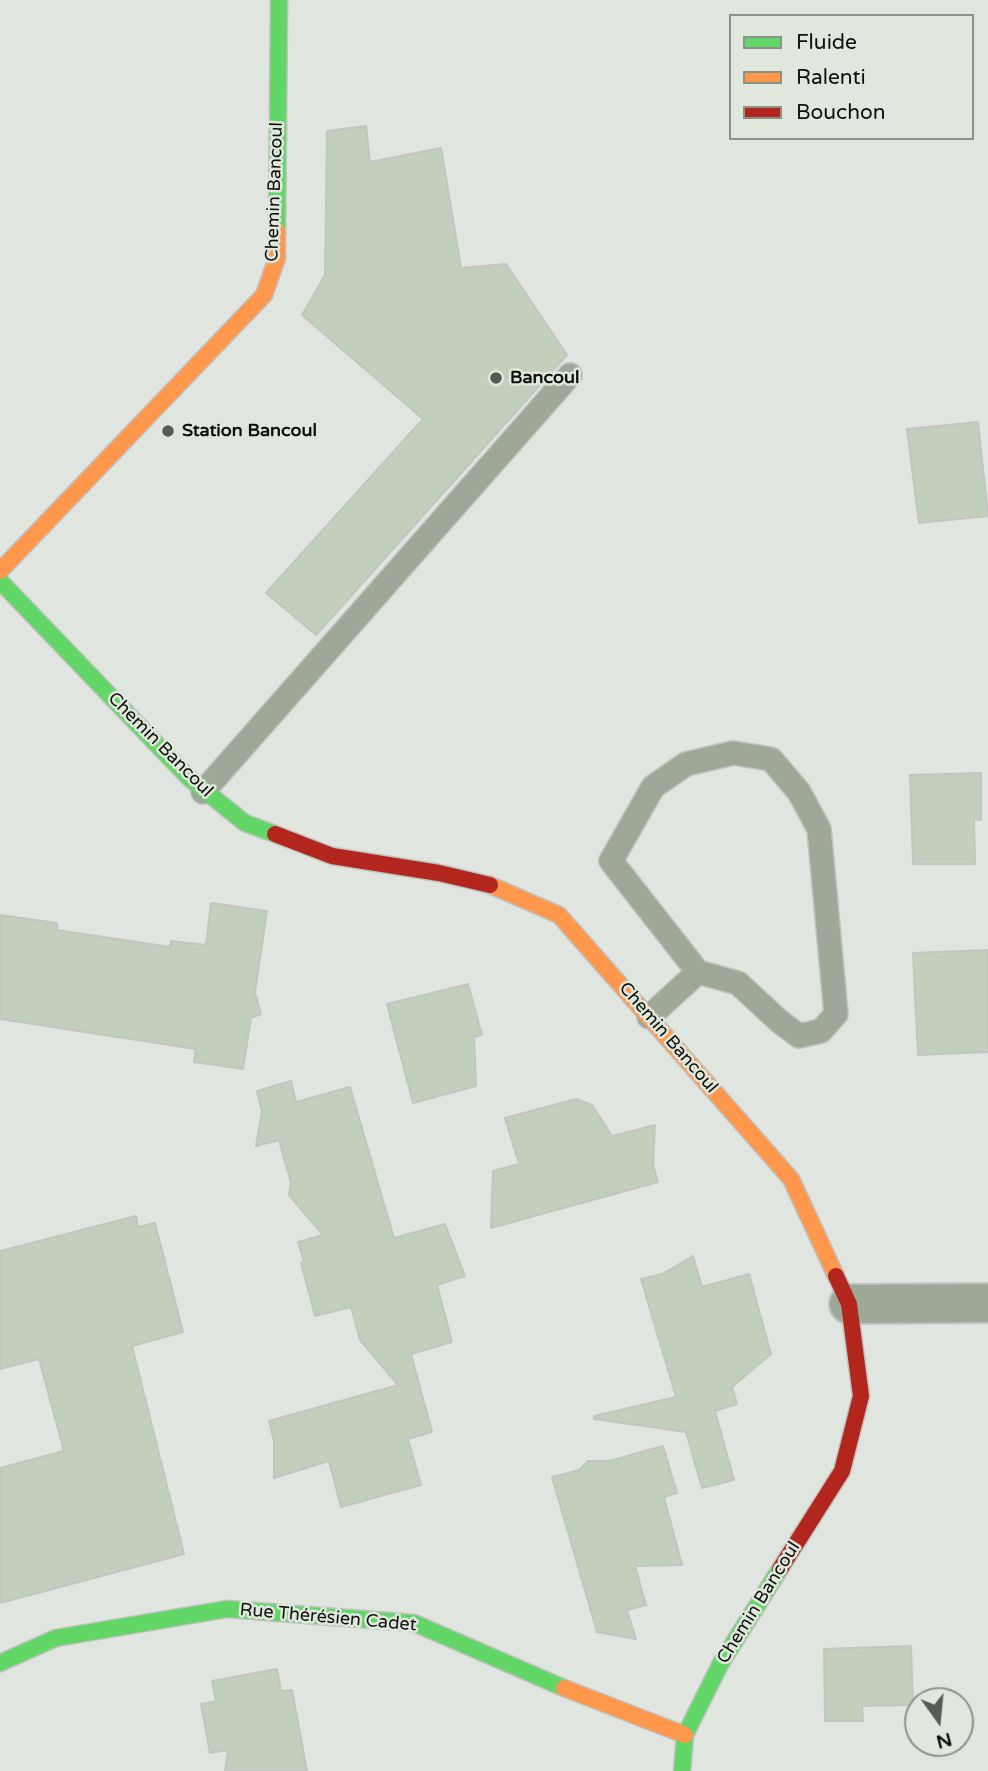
<!DOCTYPE html>
<html>
<head>
<meta charset="utf-8">
<style>
	body { margin:0 }
	#map { position:relative; width:988px; height:1771px; overflow:hidden; background:#e1e5e0; font-family:"Varela Round",sans-serif }
	canvas { display:block }
	.legend { position:absolute; left:729px; top:14px; width:245px; height:126px; box-sizing:border-box; background:#e0e8dd; border:2px solid #8c9289; margin:0; padding:9px 12px; list-style:none; font-size:21px; color:#0d100c }
	.legend li { display:flex; align-items:center; gap:14px; height:35px }
	.legend b { width:35px; border:2px solid #8c9289 }
	.north { position:absolute; left:904px; top:1687px; width:70px; height:70px; box-sizing:border-box; background:#e0e8dd; border:2px solid #8c9289; border-radius:50%; rotate:165deg; font-size:19px; font-weight:700; line-height:28px; text-align:center; color:#0d100c }
	.north::after { content:''; display:block; margin:auto; width:24px; height:32px; background:#575b56; clip-path:polygon(50% 0,100% 100%,50% 72%,0 100%) }
</style>
</head>
<body>
<div id="map">
<canvas width="988" height="1771"></canvas>
<ul class="legend">
<li><b style="height:9px;background:#63d668"></b>Fluide</li>
<li><b style="height:9px;background:#ff974d"></b>Ralenti</li>
<li><b style="height:9px;background:#b3261e"></b>Bouchon</li>
</ul>
<div class="north">N</div>
</div>
<script>
const ctx = document.querySelector('canvas').getContext('2d');
ctx.lineJoin = 'round';
function fillPath(path, color) { ctx.fillStyle = color; ctx.fill(path, 'evenodd'); }
const shape = rows => new Path2D(rows.map(r => 'M' + r).join(''));
function stroke(path, color, width, dash) { ctx.strokeStyle = color; ctx.lineWidth = width; ctx.lineCap = dash ? 'butt' : 'round'; ctx.setLineDash(dash || []); ctx.stroke(path); }
function write(font, color, halo, rows, align = 'center') {
  ctx.font = font + ' "Varela Round",sans-serif'; ctx.lineWidth = 5; ctx.setLineDash([]); ctx.textBaseline = 'middle'; ctx.strokeStyle = halo; ctx.fillStyle = color; for (const [text, x, y, turn = 0] of rows) {
    ctx.save(); ctx.translate(x, y); ctx.rotate((+turn || 0) * Math.PI / 180); ctx.textAlign = isNaN(turn) ? turn : align; if (halo) ctx.strokeText(text, 0, 0); ctx.fillText(text, 0, 0); ctx.restore();
  }
}
const building = shape([
	[366,126,370,162,441,148,461,268,506,264,567,355,316,635,266,593,423,419,302,315,325,275,327,131,366,126],
	[978,422,988,516,919,523,907,429,978,422],
	[981,773,981,820,974,819,975,864,913,864,910,775,981,773],
	[211,903,267,911,255,992,261,1014,251,1018,243,1069,194,1062,196,1049,0,1019,0,915,57,923,57,930,170,947,171,941,206,945,211,903],
	[988,950,988,1052,918,1055,913,953,988,950],
	[468,984,482,1035,474,1037,476,1086,413,1103,387,1004,468,984],
	[291,1081,296,1102,350,1087,394,1238,445,1224,465,1276,437,1285,452,1342,411,1354,432,1432,408,1439,421,1485,341,1507,329,1461,274,1478,274,1441,269,1421,398,1385,360,1340,351,1307,315,1316,301,1263,304,1262,298,1242,323,1235,289,1195,291,1183,279,1140,256,1146,262,1112,257,1091,291,1081],
	[576,1099,592,1105,612,1136,655,1125,653,1165,658,1182,491,1228,493,1171,519,1164,505,1118,576,1099],
	[136,1216,138,1227,155,1223,183,1332,132,1346,184,1554,0,1603,0,1468,64,1451,39,1359,0,1369,0,1251,136,1216],
	[693,1256,702,1287,749,1274,771,1354,732,1387,737,1404,715,1411,734,1480,702,1488,686,1432,594,1419,594,1416,676,1397,641,1279,662,1274,693,1256],
	[663,1446,677,1493,664,1497,682,1565,635,1566,646,1605,627,1610,636,1639,597,1632,552,1477,579,1470,588,1461,609,1461,663,1446],
	[911,1646,913,1705,862,1706,863,1721,825,1721,824,1649,911,1646],
	[277,1669,281,1691,292,1690,307,1771,225,1771,228,1750,210,1753,201,1704,216,1701,212,1681,277,1669]
]);
fillPath(building, '#c2cfbc');
stroke(building, '#c2c5c1', 2);
const lane = shape([
	[203,792,570,375],
	[649,1017,698,972,738,983,779,1021,799,1036,821,1031,836,1014,819,829,799,792,771,759,733,753,686,764,653,787,611,861,698,972]
]);
const street = shape([
	[849,1304,988,1303]
]);
const fast = shape([
	[277,231,279,0],
	[0,581,189,778,245,823,275,834],
	[0,1663,56,1638,227,1609,414,1623,564,1688],
	[682,1771,685,1735,721,1663,780,1569]
]);
const slow = shape([
	[0,571,264,295,277,258,277,231],
	[490,885,559,915,791,1179,836,1276],
	[564,1688,685,1735]
]);
const jam = shape([
	[275,834,332,856,439,873,490,885],
	[780,1569,842,1471,861,1396,849,1304,836,1276]
]);
stroke(lane, '#c0c2bf', 26);
stroke(street, '#c0c2bf', 42);
stroke(fast, '#c0c2bf', 19);
stroke(slow, '#c0c2bf', 19);
stroke(jam, '#c0c2bf', 19);
stroke(lane, '#9da898', 23);
stroke(street, '#9da898', 38);
stroke(fast, '#63d668', 16);
stroke(slow, '#ff974d', 16);
stroke(jam, '#b3261e', 16);
for (const [x, y, r, color] of [
	[496,378,7,"#575b56"],
	[168,431,7,"#575b56"]
]) { const dot = new Path2D(); dot.arc(x, y, r, 0, 2 * Math.PI); ctx.fillStyle = color; ctx.fill(dot); stroke(dot, '#e0e8dd', 2.5); }
write('18px', '#0d100c', '#e0e8dd', [
	["Chemin Bancoul",275,192,-88],
	["Chemin Bancoul",160,745,45],
	["Chemin Bancoul",668,1038,49],
	["Chemin Bancoul",759,1603,-58],
	["Rue Thérésien Cadet",328,1618,5]
]);
write('bold 18px', '#0d100c', '#e0e8dd', [
	["Bancoul",510,378],
	["Station Bancoul",182,431]
], 'left');
</script>
</body>
</html>
